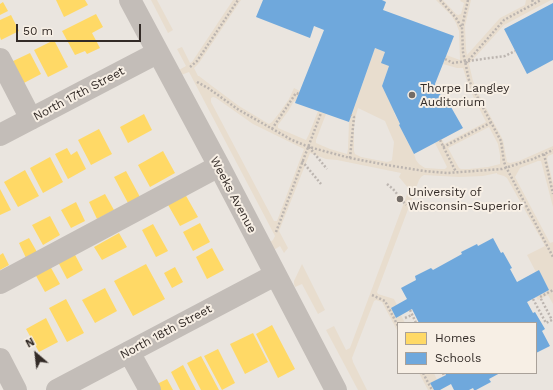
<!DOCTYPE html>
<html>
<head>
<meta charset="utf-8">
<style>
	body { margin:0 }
	#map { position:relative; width:553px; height:390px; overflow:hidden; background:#eae5df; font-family:"Work Sans",sans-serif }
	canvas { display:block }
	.legend { position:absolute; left:397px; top:322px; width:140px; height:52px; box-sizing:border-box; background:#f7efe5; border:1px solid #a9a199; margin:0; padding:5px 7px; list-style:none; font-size:12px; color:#332b27 }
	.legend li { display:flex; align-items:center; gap:8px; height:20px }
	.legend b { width:20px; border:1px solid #a9a199 }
	.north { position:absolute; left:16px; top:334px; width:40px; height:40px; -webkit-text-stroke:3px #f7efe5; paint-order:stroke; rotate:332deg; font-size:11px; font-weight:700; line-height:16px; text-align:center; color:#332b27 }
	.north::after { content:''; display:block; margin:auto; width:14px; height:18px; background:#332b27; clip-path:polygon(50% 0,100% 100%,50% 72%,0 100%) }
	.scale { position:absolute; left:16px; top:24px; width:125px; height:18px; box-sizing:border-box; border:2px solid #332b27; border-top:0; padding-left:5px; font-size:12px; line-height:14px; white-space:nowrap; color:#332b27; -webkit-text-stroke:3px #f7efe5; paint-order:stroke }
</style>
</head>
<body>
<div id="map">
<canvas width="553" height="390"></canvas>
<ul class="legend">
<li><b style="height:11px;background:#ffd966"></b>Homes</li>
<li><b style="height:11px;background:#6fa8dc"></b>Schools</li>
</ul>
<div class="north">N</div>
<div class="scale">50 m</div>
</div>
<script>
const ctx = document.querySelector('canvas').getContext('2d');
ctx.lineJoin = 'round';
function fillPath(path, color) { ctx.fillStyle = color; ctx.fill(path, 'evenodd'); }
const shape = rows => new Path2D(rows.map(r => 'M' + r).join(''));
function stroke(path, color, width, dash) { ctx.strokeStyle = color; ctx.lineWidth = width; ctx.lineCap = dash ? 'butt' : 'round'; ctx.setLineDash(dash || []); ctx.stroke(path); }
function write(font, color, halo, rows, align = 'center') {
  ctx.font = font + ' "Work Sans",sans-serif'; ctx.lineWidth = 4; ctx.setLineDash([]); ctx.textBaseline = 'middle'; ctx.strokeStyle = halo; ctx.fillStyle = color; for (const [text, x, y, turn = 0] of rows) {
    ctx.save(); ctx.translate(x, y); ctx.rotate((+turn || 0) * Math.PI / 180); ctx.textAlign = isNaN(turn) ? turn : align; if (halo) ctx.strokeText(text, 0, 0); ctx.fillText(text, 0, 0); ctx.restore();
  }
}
fillPath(shape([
	[151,0,157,0,173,30,168,33],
	[233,0,241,0,199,63,194,68,198,76,199,76,212,86,239,106,269,124,272,122,280,112,289,99,294,88,300,91,296,102,294,101,289,110,278,125,278,128,306,140,309,134,318,111,326,114,316,140,316,143,330,149,347,154,348,149,349,122,375,48,385,52,389,66,382,86,395,112,394,113,400,124,399,125,414,154,416,160,419,164,425,168,441,169,445,169,447,167,435,143,442,139,444,144,486,122,469,88,463,68,457,68,443,64,446,55,460,60,459,31,456,23,451,15,436,0,443,0,456,14,458,15,461,14,464,3,460,1,461,0,471,0,465,26,466,49,467,55,500,18,525,5,526,0,551,0,504,25,469,64,473,81,478,93,503,140,507,162,510,163,519,161,553,146,553,154,548,156,547,159,553,183,553,207,541,161,538,161,520,168,515,177,550,243,553,242,553,304,548,295,538,300,536,297,549,290,539,270,536,272,527,255,545,246,507,178,504,176,497,174,497,173,483,176,459,177,424,175,421,177,419,180,377,292,378,294,394,299,397,305,391,308,396,318,401,315,405,323,398,323,398,332,382,302,376,300,374,301,352,358,353,362,367,390,358,390,326,330,334,326,346,350,350,348,409,189,399,177,401,173,337,160,326,159,310,153,279,231,288,248,284,253,280,246,274,250,270,242,273,240,275,236,189,72,181,75,179,70,186,66,177,49,182,47,190,63,192,62],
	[213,97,216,98,253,124,304,149,277,221,274,221,211,102,211,98],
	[358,108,385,121,394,142,392,160,391,161,387,162,361,157,355,154,354,151,354,127,356,115],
	[489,127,498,144,500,155,500,164,488,167,469,169,461,169,459,168,448,148],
	[302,264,325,310,318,314,302,284,295,287,294,284,294,281],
	[419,373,434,373,437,380,430,383,434,390,428,390]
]), '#e8ddce');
fillPath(shape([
	[56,0,85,0,88,5,64,17],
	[3,2,8,11,0,15,0,4],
	[96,14,103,27,92,33,100,48,87,54,85,51,75,55,62,31],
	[11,15,19,31,1,40,0,37,0,20],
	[54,40,68,67,48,77,34,50],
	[30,53,41,74,22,84,11,62],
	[144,114,152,130,128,143,120,127],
	[99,129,112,154,91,165,78,140],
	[67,148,71,155,77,151,86,169,68,179,55,154],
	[163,151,175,173,150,187,138,165],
	[50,157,63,182,43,193,30,168],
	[25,170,39,196,18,207,4,182],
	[126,171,140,197,128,203,114,177],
	[0,189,11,210,0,215],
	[105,194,114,210,97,219,89,202],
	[185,194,198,217,180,226,167,203],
	[76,202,85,221,71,228,61,210],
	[50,216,60,235,43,245,32,225],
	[200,223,210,242,193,251,183,232],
	[153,224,168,251,156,257,142,230],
	[119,233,127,247,102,260,94,247],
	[29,238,37,252,26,258,19,243],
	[212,248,224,270,207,279,196,257],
	[73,251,83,270,67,279,57,260],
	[3,253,9,265,0,270,0,255],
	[146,264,165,299,133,316,114,281],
	[50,266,60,284,45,292,35,274],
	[175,267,183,282,172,288,164,273],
	[105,288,117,311,95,323,82,300],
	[66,299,84,333,67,342,49,308],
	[46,318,58,342,39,352,26,329],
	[272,325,295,369,278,378,256,334],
	[253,333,268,362,245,374,230,344],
	[218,349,235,383,222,390,204,356],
	[201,356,219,390,201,390,187,363],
	[183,365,196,390,180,390,171,372],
	[167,379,173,390,156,390,153,386]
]), '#ffd966');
fillPath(shape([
	[263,0,382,0,386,2,383,10,454,36,435,84,444,102,447,100,463,128,414,154,399,125,400,124,382,86,389,66,381,63,385,52,375,48,349,122,295,103,324,30,314,26,310,38,256,17],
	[553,3,553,60,527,74,504,29],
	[493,238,501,253,503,252,512,268,510,269,517,282,539,270,549,290,527,302,533,313,535,312,545,329,542,331,550,346,536,353,536,323,419,323,412,309,396,318,391,308,407,299,401,288,416,280,415,276,431,268,433,270,462,254,461,252,477,244,478,246],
	[445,373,500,373,489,379,491,382,476,390,474,390,473,388,469,390,454,390,451,384,440,390,434,390,430,383,446,375]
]), '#6fa8dc');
stroke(shape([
	[440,0,456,18,462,28],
	[468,0,465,13,462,28,463,52,469,80,472,87,501,141,504,162,506,167,553,257],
	[532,0,534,4],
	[466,63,504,20,541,0],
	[190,67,197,61,238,0],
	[197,82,208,88,239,110,292,140,309,147,350,158,387,165,424,171,447,173,502,169,533,159,553,150],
	[272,129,296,93,299,94],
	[440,140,456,172],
	[309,147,327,169],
	[443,147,492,122],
	[544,154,553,194],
	[350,158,354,117,351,115],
	[302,161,321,184],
	[387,184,393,189,406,205],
	[276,232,321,113],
	[372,295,385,301,398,326],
	[533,299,546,323,552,320,540,297,553,290],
	[410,310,416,323],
	[405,318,412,315],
	[423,373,432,390],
	[443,373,444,376]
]), '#bcb5b0', 2.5, [2, 2]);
stroke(shape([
	[130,0,219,166,336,390],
	[0,59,31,119],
	[0,135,157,53],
	[0,283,219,166],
	[129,352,150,390],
	[0,359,16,390],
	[57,390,275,275]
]), '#c3bdb8', 22);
stroke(shape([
	[445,59,453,63,505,56,515,51]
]), '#bcb5b0', 2.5, [2, 2]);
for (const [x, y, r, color] of [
	[412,95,4,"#736c67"],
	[400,199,4,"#736c67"]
]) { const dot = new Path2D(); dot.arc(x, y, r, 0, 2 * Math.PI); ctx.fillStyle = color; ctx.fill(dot); stroke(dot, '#f7efe5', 1.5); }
write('12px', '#332b27', '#f7efe5', [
	["Thorpe Langley",420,88],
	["Auditorium",420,102],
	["University of",408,192],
	["Wisconsin-Superior",408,206]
], 'left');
write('12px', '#332b27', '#f7efe5', [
	["North 17th Street",79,94,-28],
	["Weeks Avenue",233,195,62],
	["North 18th Street",166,332,-28]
]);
</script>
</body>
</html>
